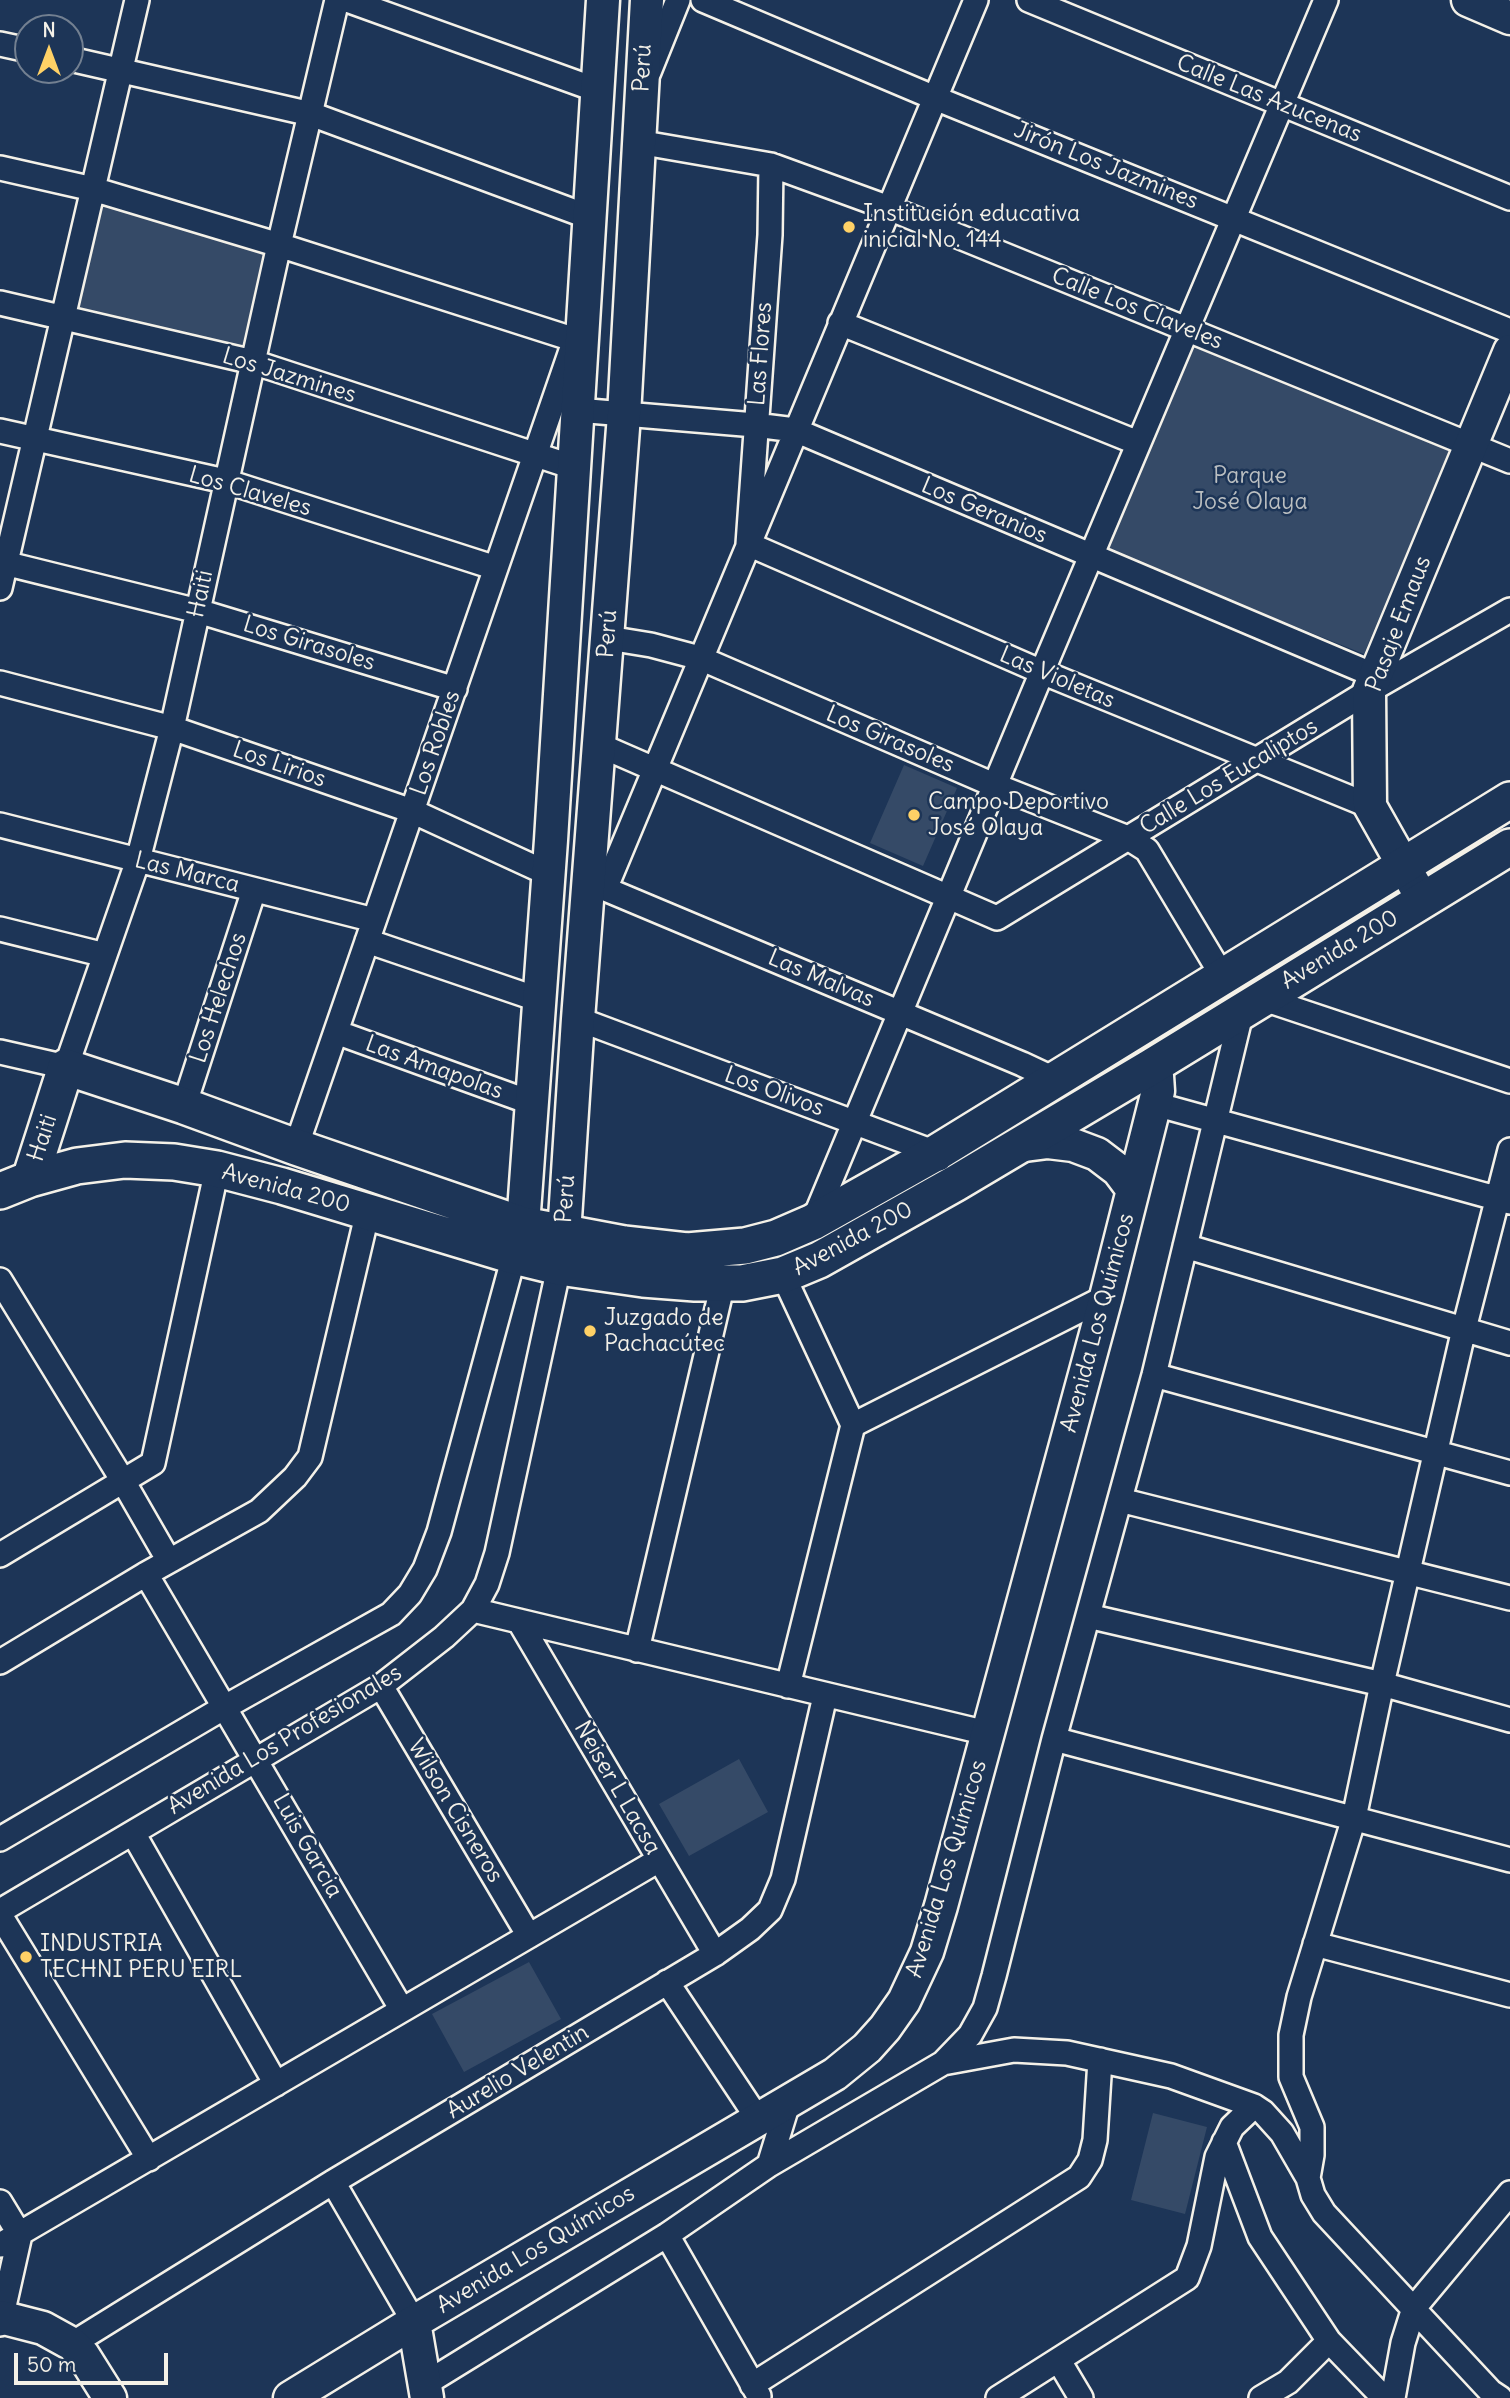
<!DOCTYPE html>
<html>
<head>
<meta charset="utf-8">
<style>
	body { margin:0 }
	#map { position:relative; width:1510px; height:2398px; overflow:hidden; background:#1d3557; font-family:Delius,sans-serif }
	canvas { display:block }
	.north { position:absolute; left:14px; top:14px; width:70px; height:70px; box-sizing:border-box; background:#1d3557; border:2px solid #738091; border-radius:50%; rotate:0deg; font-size:19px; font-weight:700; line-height:28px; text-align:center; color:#f4f1e8 }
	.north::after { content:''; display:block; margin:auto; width:24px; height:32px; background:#ffd166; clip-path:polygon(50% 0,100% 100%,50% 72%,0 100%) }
	.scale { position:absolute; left:14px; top:2353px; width:154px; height:32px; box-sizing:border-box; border:4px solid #f4f1e8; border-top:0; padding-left:9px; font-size:21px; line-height:24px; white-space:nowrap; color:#f4f1e8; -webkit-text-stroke:5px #1d3557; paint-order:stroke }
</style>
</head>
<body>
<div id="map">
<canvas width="1510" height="2398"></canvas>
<div class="north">N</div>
<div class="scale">50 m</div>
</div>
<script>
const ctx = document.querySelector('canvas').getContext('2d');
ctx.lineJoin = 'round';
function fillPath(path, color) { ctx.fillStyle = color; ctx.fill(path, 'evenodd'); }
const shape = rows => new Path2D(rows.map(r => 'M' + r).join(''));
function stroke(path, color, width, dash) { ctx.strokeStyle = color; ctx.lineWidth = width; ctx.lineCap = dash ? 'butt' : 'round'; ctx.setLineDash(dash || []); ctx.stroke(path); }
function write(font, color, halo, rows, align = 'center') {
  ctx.font = font + ' Delius,sans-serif'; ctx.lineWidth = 5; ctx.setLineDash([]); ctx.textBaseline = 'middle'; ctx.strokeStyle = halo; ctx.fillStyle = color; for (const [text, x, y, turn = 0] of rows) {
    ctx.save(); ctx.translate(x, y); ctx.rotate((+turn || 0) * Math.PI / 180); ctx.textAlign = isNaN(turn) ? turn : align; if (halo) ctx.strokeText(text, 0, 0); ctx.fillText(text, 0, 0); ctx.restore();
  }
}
fillPath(shape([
	[100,205,265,244,240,356,73,316],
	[1186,343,1450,449,1364,654,1102,549],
	[904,765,957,788,923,866,870,843],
	[739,1759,768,1812,689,1856,659,1804],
	[529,1962,561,2019,464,2072,432,2014],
	[1153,2113,1207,2127,1185,2214,1131,2200]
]), '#354a67');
const street = shape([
	[347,0,597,90],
	[703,0,935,98,1510,331],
	[1029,0,1510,198],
	[0,44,28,50],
	[70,59,311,114,589,217],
	[649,72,678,0],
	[638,142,771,165,889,208,1510,461],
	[771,165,770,235,748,544,1042,672,1370,806],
	[0,168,93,189,279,245,582,342],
	[0,303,253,362,573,467],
	[840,323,1138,443],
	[577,410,755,425,795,430,1376,676],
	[0,431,225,481,496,568],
	[0,562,198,611,455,689],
	[0,588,137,0],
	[608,638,651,645,700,658,994,785,1128,838,1147,850,1223,977],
	[0,683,172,728,412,811,549,874],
	[599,745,997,918,1369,691,1510,610],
	[0,825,374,920],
	[591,883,1022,1064,1054,1079],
	[605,889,976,0],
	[0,929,105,955],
	[367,941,540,1000],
	[1261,998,1510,1081],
	[578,1019,936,1153,939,1159],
	[336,1032,532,1103],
	[0,1052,66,1067,138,860,172,728,279,245,337,0],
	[1155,1104,1510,1202],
	[184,1106,254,890],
	[296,1147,574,342],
	[813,1222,1042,672,1326,0],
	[1185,1246,1510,1343],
	[783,1275,853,1425,788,1686],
	[0,1280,123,1481,169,1561],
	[1154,1375,1510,1473],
	[853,1425,1106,1297],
	[1120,1500,1510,1598],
	[0,1555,153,1463,217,1169],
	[146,1574,402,2010],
	[473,1610,987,1733],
	[1088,1616,1382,1684,1510,1720],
	[519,1621,715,1954],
	[637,1650,723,1283],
	[0,1662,146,1574,259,1511,295,1477,310,1457,368,1211],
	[381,1686,529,1936],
	[1054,1739,1510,1860],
	[133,1833,276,2084],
	[0,1839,225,1707,391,1614,410,1594,425,1569,439,1532,514,1256],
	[0,1911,381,1686,444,1637,473,1610,487,1584,497,1553,559,1267],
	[0,1915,149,2159],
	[1315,1944,1510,1995],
	[667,1982,758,2119],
	[943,2063,970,2035,985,2008,994,1976,1054,1739,1154,1375,1242,1010],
	[1224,2142,1260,2237,1329,2341,1384,2398],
	[769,2165,943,2063,1014,2050,1067,2053,1171,2076,1254,2106,1263,2112,1282,2133,1308,2178],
	[333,2182,414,2322],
	[0,2202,20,2235,0,2324],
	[667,2235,759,2396],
	[0,2245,659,1860],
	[72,2344,333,2182,715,1954,750,1929,770,1910,783,1879,825,1696],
	[1059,2361,1081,2398],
	[425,2384,667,2235,769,2165,789,2100],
	[752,2385,1079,2177,1090,2160,1095,2140,1100,2060],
	[998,2398,1187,2278,1199,2246,1217,2157,1232,2127,1254,2106],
	[1261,2398,1288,2382,1329,2341],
	[1393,2398,1403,2343,1414,2308,1510,2193],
	[1500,2398,1491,2392,1324,2213,1313,2195,1308,2178,1312,2155,1312,2127,1291,2077,1291,2035,1299,1997,1354,1818,1382,1684,1464,1329,1510,1150]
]);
const secondary = shape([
	[1468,0,1510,18],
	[1423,900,1370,806,1369,691,1510,351],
	[1017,1146,1048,1142,1073,1145,1097,1154,1118,1170,1133,1190],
	[516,1248,523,1225,551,840,603,0],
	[560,1258,564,1234,578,1019,624,415,647,0],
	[0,2317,43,2328,72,2344,83,2355,110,2398],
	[414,2322,427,2398],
	[290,2398,414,2322,835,2074,867,2048,885,2028,904,2001,927,1952,941,1906,1106,1297,1158,1091,1157,1076,1151,1067]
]);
const primary = shape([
	[30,1179,66,1067,184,1106,296,1147,523,1225,624,1244,687,1251,745,1246,776,1238,813,1222,936,1153,1510,800],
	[0,1191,30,1179,77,1166,125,1160,174,1162,217,1169,282,1186,514,1256,559,1267,643,1279,695,1283,742,1283,783,1275,819,1260,956,1183,1151,1067,1510,847]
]);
stroke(street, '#f4f1e8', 28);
stroke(secondary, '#f4f1e8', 37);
stroke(primary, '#f4f1e8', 40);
stroke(street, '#1d3557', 23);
stroke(secondary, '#1d3557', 32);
stroke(primary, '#1d3557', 35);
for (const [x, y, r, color] of [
	[849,227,7,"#ffd166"],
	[914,815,7,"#ffd166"],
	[590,1331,7,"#ffd166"],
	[26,1957,7,"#ffd166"]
]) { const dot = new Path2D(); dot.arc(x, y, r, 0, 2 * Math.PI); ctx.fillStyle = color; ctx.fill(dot); stroke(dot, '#1d3557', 2.5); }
write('23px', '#f4f1e8', '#1d3557', [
	["Perú",643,68,-87],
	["Calle Las Azucenas",1269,99,22],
	["Jirón Los Jazmines",1106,166,22],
	["Calle Los Claveles",1137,309,22],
	["Las Flores",761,354,-86],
	["Los Jazmines",289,376,17],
	["Los Claveles",250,492,16],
	["Los Geranios",984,511,23],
	["Haiti",201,594,-78],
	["Pasaje Emaus",1399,624,-69],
	["Perú",608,634,-86],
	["Los Girasoles",309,644,17],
	["Las Violetas",1057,678,23],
	["Los Girasoles",890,740,23],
	["Los Robles",436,743,-71],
	["Los Lirios",279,765,19],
	["Calle Los Eucaliptos",1229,777,-31],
	["Las Marca",187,873,14],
	["Avenida 200",1340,950,-31],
	["Las Malvas",821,979,23],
	["Los Helechos",219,998,-72],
	["Las Amapolas",434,1068,20],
	["Los Olivos",774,1092,20],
	["Haiti",43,1138,-72],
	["Avenida 200",286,1189,15],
	["Perú",566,1199,-86],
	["Avenida 200",853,1239,-28],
	["Avenida Los Químicos",1098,1323,-75],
	["Avenida Los Profesionales",285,1740,-31],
	["Neiser L Lacsa",617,1788,60],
	["Wilson Cisneros",455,1811,59],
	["Luis Garcia",307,1846,60],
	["Avenida Los Químicos",947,1869,-73],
	["Aurelio Velentin",518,2072,-31],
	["Avenida Los Químicos",536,2250,-31]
]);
write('23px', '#f4f1e8', '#1d3557', [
	["Institución educativa",863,214],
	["inicial No. 144",863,240],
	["Campo Deportivo",928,802],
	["José Olaya",928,828],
	["Juzgado de",604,1318],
	["Pachacútec",604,1344],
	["INDUSTRIA",40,1944],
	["TECHNI PERU EIRL",40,1970]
], 'left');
write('23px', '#bbbfc1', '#1d3557', [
	["Parque",1250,476],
	["José Olaya",1250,502]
]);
</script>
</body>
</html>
